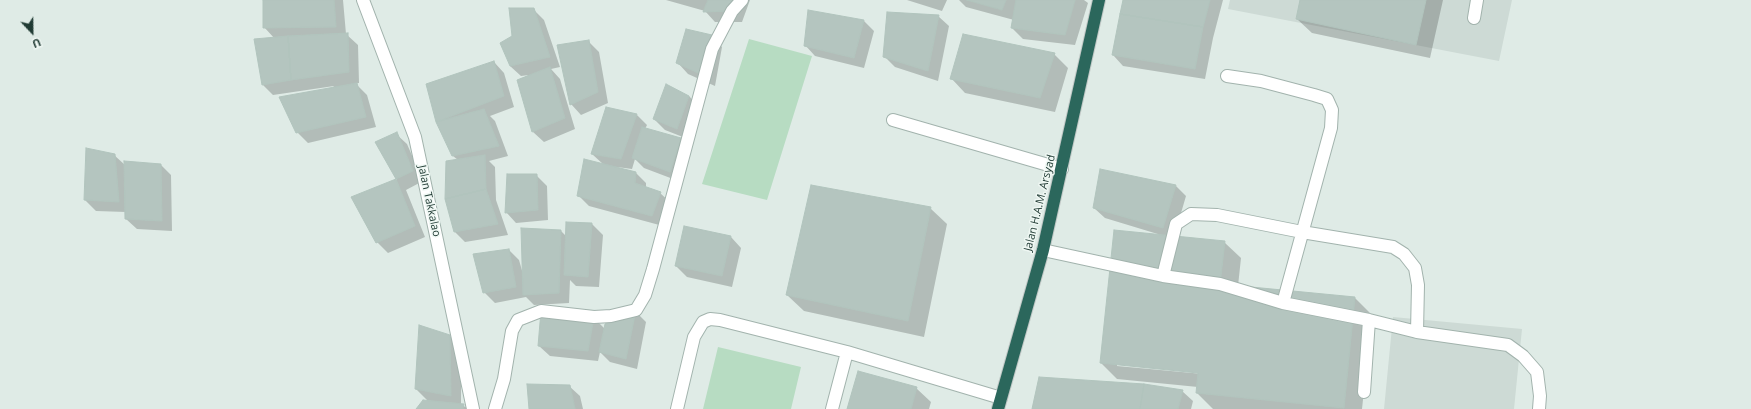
<!DOCTYPE html>
<html>
<head>
<meta charset="utf-8">
<style>
	body { margin:0 }
	#map { position:relative; width:1751px; height:409px; overflow:hidden; background:#dfebe6; font-family:"Open Sans",sans-serif }
	canvas { display:block }
	.north { position:absolute; left:12px; top:12px; width:40px; height:40px; -webkit-text-stroke:3px #eff7f3; paint-order:stroke; rotate:158deg; font-size:11px; font-weight:700; line-height:16px; text-align:center; color:#203b34 }
	.north::after { content:''; display:block; margin:auto; width:14px; height:18px; background:#203b34; clip-path:polygon(50% 0,100% 100%,50% 72%,0 100%) }
</style>
</head>
<body>
<div id="map">
<canvas width="1751" height="409"></canvas>
<div class="north">U</div>
</div>
<script>
const ctx = document.querySelector('canvas').getContext('2d');
ctx.lineJoin = 'round';
function fillPath(path, color) { ctx.fillStyle = color; ctx.fill(path, 'evenodd'); }
const shape = rows => new Path2D(rows.map(r => 'M' + r).join(''));
function stroke(path, color, width, dash) { ctx.strokeStyle = color; ctx.lineWidth = width; ctx.lineCap = dash ? 'butt' : 'round'; ctx.setLineDash(dash || []); ctx.stroke(path); }
function write(font, color, halo, rows, align = 'center') {
  ctx.font = font + ' "Open Sans",sans-serif'; ctx.lineWidth = 3; ctx.setLineDash([]); ctx.textBaseline = 'middle'; ctx.strokeStyle = halo; ctx.fillStyle = color; for (const [text, x, y, turn = 0] of rows) {
    ctx.save(); ctx.translate(x, y); ctx.rotate((+turn || 0) * Math.PI / 180); ctx.textAlign = isNaN(turn) ? turn : align; if (halo) ctx.strokeText(text, 0, 0); ctx.fillText(text, 0, 0); ctx.restore();
  }
}
fillPath(shape([
	[1230,0,1512,0,1499,61,1228,9],
	[1393,317,1522,329,1514,409,1384,409]
]), '#cddad5');
fillPath(shape([
	[749,39,812,56,767,200,702,184],
	[718,347,801,367,791,409,703,409]
]), '#b7dcc2');
fillPath(shape([
	[264,0,343,0,346,34,358,45,359,83,355,83,367,95,376,127,308,143,297,132,334,86,273,95,263,85,275,39,264,27],
	[666,0,750,0,742,22,715,22,705,11],
	[907,0,947,0,942,11],
	[959,0,1084,0,1088,3,1075,45,1023,39,1012,28,1014,20,966,7],
	[1125,0,1223,0,1213,38,1205,79,1123,66,1113,55],
	[1301,0,1443,0,1430,58,1312,33,1297,19],
	[533,9,544,20,560,67,551,69,560,79,575,129,544,142,533,132,518,80,529,75,521,76,510,66,514,36],
	[809,12,864,21,874,31,864,68,815,56,805,45],
	[938,16,949,26,938,81,895,67,884,56],
	[712,36,722,47,715,86,688,74,678,63],
	[588,41,599,52,608,103,581,115,571,104],
	[1054,54,1068,68,1055,112,965,93,951,78],
	[494,62,504,73,514,107,490,116,495,121,508,156,489,161,495,167,496,200,508,235,465,242,455,232,458,160,453,156,437,121],
	[689,96,699,107,688,139,665,130,654,119],
	[636,114,647,125,645,129,680,139,691,150,681,182,644,168,635,159,632,169,617,167,616,168,636,173,646,183,646,188,660,193,671,203,663,226,589,206,578,195,604,165,592,154],
	[396,134,407,144,423,181,406,190,425,237,388,253,377,242,353,198,397,180,376,143],
	[114,155,125,165,160,164,171,175,172,231,137,229,126,219,126,212,96,211,85,200],
	[536,175,547,186,548,220,516,223,506,212],
	[1176,186,1186,196,1174,237,1224,242,1241,258,1238,286,1355,298,1372,315,1362,409,1213,409,1197,393,1198,387,1117,379,1101,363,1161,235,1105,218,1094,208],
	[1117,364,1203,372,1203,374,1117,366],
	[930,208,947,224,924,337,804,311,787,295],
	[567,223,592,224,603,235,599,287,576,286,570,280,569,303,534,305,526,297,495,303,484,292,509,250,519,260,523,274,561,231,567,237],
	[731,237,741,248,732,287,687,277,676,266],
	[636,312,646,322,637,369,610,362,600,352,598,361,550,356,539,346,594,318,605,329],
	[450,336,461,347,461,404,468,409,417,409,429,402,416,389],
	[569,386,580,396,583,409,530,409],
	[916,388,931,402,929,409,848,409],
	[1182,391,1193,401,1191,409,1033,409]
]), '#0003');
const building = shape([
	[263,0,334,0,336,27,263,28,263,0],
	[708,0,736,0,732,11,703,12,708,0],
	[967,0,1006,0,1002,10,967,0],
	[1016,0,1075,0,1065,35,1011,28,1016,0],
	[1123,0,1210,0,1203,27,1120,14,1123,0],
	[1300,0,1426,0,1416,45,1296,19,1300,0],
	[509,8,534,8,550,57,510,66,500,43,512,36,509,8],
	[808,10,864,20,854,58,804,46,808,10],
	[887,12,939,15,928,71,883,57,887,12],
	[1120,14,1203,27,1195,69,1112,55,1120,14],
	[686,29,712,35,705,76,676,63,686,29],
	[348,33,349,72,291,80,288,36,348,33],
	[963,34,1055,53,1040,98,950,79,963,34],
	[288,36,291,80,262,85,254,39,288,36],
	[589,40,598,92,570,105,557,45,589,40],
	[494,61,504,96,436,122,426,84,494,61],
	[550,67,565,118,532,132,517,80,550,67],
	[357,83,366,117,296,133,279,97,357,83],
	[666,84,689,96,677,129,653,119,666,84],
	[606,107,637,114,621,159,591,154,606,107],
	[484,109,499,146,452,156,436,122,484,109],
	[642,127,681,138,670,172,632,158,642,127],
	[397,132,413,171,396,179,375,142,397,132],
	[86,148,115,154,119,202,84,200,86,148],
	[485,155,486,189,445,199,446,161,485,155],
	[584,159,636,172,635,183,661,192,652,216,577,196,584,159],
	[124,161,161,164,162,221,125,219,124,161],
	[1100,169,1176,185,1163,228,1093,208,1100,169],
	[507,174,537,174,538,210,505,213,507,174],
	[396,179,415,226,376,243,351,197,396,179],
	[811,185,931,207,908,321,786,295,811,185],
	[486,189,498,224,454,232,445,199,486,189],
	[566,222,592,223,588,277,564,275,566,222],
	[684,226,731,236,722,276,675,266,684,226],
	[521,228,561,230,559,293,523,295,521,228],
	[1114,230,1225,241,1220,284,1355,297,1344,408,1196,393,1198,373,1100,363,1114,230],
	[509,249,516,287,483,293,473,254,509,249],
	[636,310,626,359,599,352,605,324,636,310],
	[541,311,594,317,588,351,538,346,541,311],
	[419,325,450,335,451,396,415,389,419,325],
	[858,371,917,387,911,409,847,409,858,371],
	[1039,377,1144,384,1140,409,1032,409,1039,377],
	[527,384,570,385,575,409,529,409,527,384],
	[1144,384,1183,390,1178,409,1140,409,1144,384],
	[423,400,464,404,463,409,416,409,423,400]
]);
fillPath(building, '#b4c5bf');
stroke(building, '#b1c4bd', 1);
const minor = shape([
	[363,0,415,137,473,409],
	[1474,18,1477,0],
	[1227,76,1261,81,1314,95,1327,99,1332,110,1331,128,1283,303],
	[893,120,1062,169],
	[1043,250,1163,276,1220,284,1283,303,1369,320],
	[1163,276,1176,224,1191,214,1217,215,1302,232,1393,247,1404,254,1415,268,1418,285,1417,332,1508,345,1523,356,1537,372,1540,396,1539,409],
	[1364,392,1369,320,1417,332],
	[495,409,504,379,512,331,518,320,541,311,594,317,611,316,636,310,645,295,653,269,712,49,732,11,742,0],
	[677,409,694,337,703,322,710,319,720,320,847,352,1001,398],
	[832,409,847,352]
]);
const highway = shape([
	[998,409,1043,250,1099,0]
]);
stroke(minor, '#a2b3ad', 14);
stroke(highway, '#c1c8c6', 14);
stroke(minor, '#fff', 12);
stroke(highway, '#2b675c', 12);
write('11px', '#203b34', '#eff7f3', [
	["Jalan Takkalao",429,201,78],
	["Jalan H.A.M. Arsyad",1040,203,-76]
]);
</script>
</body>
</html>
